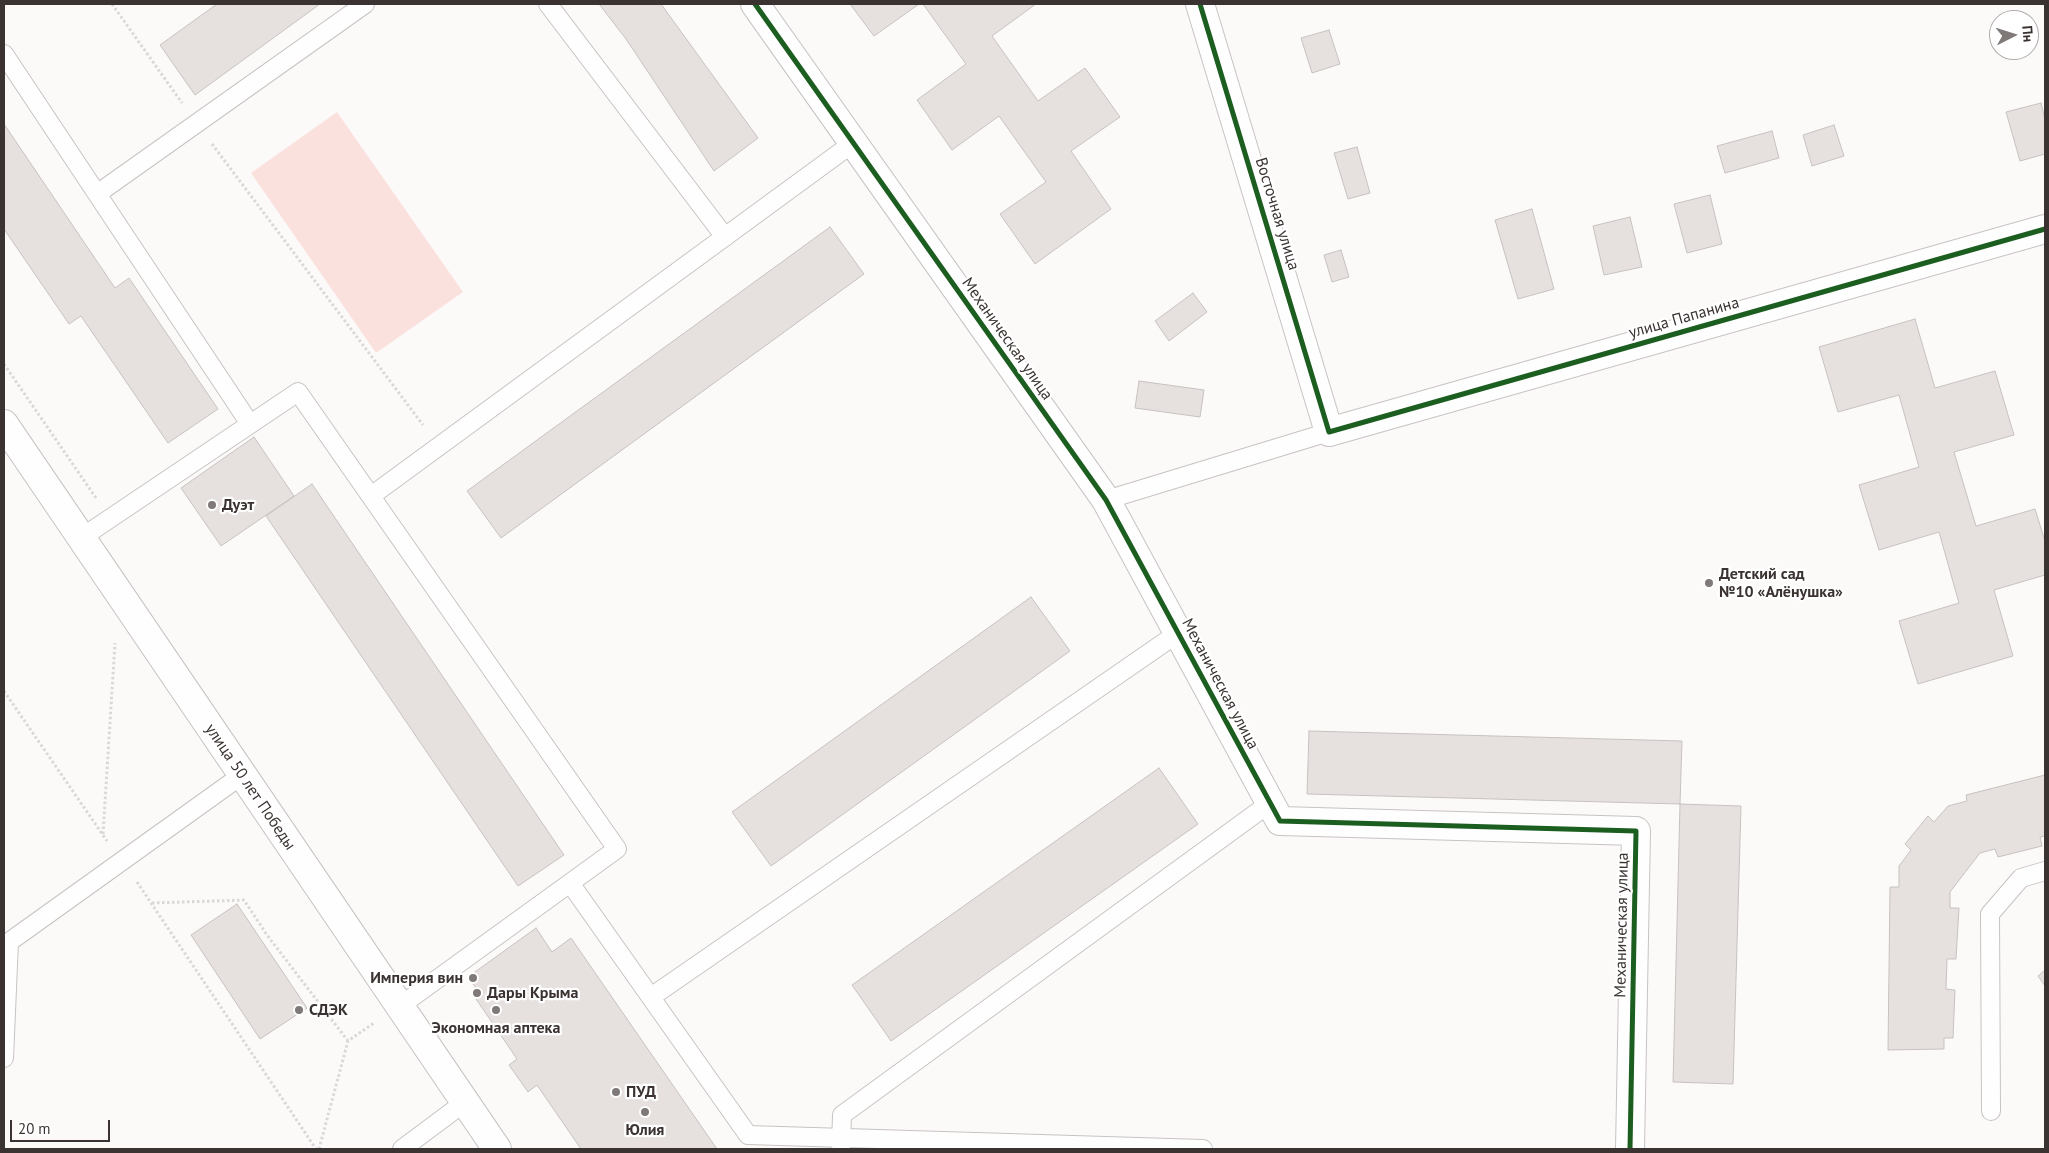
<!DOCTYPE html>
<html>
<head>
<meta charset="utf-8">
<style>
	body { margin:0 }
	#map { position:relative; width:2049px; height:1153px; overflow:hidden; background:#fcfaf9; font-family:"PT Sans",sans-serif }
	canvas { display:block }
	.frame { position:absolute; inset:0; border:5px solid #3b3332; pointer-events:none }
	.north { position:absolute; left:1989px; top:10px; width:50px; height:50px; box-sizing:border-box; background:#fff; border:1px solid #b1adad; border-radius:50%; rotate:85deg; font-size:14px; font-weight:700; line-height:20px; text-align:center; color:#3b3332 }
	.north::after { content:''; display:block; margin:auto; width:18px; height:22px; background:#7f7978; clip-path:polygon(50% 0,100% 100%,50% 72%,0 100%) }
	.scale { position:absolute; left:10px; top:1120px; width:100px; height:22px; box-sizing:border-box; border:2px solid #3b3332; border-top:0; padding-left:6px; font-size:15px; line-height:18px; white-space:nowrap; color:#3b3332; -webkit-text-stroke:4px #fff; paint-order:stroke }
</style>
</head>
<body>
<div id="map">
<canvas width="2049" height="1153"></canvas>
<div class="frame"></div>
<div class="north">Пн</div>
<div class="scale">20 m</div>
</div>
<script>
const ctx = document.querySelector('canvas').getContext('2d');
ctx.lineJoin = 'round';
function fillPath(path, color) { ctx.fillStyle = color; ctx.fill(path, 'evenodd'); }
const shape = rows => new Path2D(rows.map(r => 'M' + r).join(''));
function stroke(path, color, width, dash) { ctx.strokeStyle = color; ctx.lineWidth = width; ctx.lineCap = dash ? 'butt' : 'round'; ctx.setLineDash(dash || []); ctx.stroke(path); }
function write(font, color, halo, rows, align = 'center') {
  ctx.font = font + ' "PT Sans",sans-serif'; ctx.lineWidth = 4.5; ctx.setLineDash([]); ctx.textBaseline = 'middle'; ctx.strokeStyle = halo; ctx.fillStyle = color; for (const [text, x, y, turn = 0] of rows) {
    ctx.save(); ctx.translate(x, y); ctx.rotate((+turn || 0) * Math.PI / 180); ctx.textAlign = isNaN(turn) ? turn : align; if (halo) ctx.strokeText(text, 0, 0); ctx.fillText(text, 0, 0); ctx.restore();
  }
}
fillPath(shape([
	[337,112,463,292,376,353,251,173]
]), '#fae1de');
const building = shape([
	[217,4,320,4,195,95,160,45,217,4],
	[599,4,661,4,758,138,714,171,626,39,599,4],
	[850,4,919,4,874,36,850,4],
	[923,4,1036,4,992,36,1038,101,1085,68,1120,117,1071,151,1111,209,1035,264,1000,214,1046,182,999,116,952,150,917,100,966,64,923,4],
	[1329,30,1340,64,1312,73,1301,38,1329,30],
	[2041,103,2045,119,2045,154,2020,161,2006,112,2041,103],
	[4,124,115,288,129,278,218,409,168,443,81,316,69,324,4,229,4,124],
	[1834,125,1844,156,1812,166,1803,135,1834,125],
	[1772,131,1779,158,1725,173,1717,146,1772,131],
	[1357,147,1370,193,1348,199,1334,153,1357,147],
	[1710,195,1722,244,1687,253,1674,204,1710,195],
	[1532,209,1554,289,1518,299,1495,220,1532,209],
	[1630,217,1642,267,1604,275,1593,226,1630,217],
	[830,227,864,274,501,538,467,491,830,227],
	[1341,250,1349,277,1332,282,1324,255,1341,250],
	[1193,293,1207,312,1169,341,1155,321,1193,293],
	[1915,319,1935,388,1995,371,2014,435,1954,452,1976,526,2035,509,2045,541,2045,575,1994,590,2013,656,1918,684,1899,621,1959,603,1939,532,1879,550,1859,485,1919,467,1899,395,1838,412,1819,347,1915,319],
	[1139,381,1204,390,1200,417,1135,408,1139,381],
	[254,437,294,496,221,546,181,488,254,437],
	[312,484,564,855,518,886,266,516,312,484],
	[1031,597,1070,651,771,866,732,812,1031,597],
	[1309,731,1682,741,1680,804,1307,794,1309,731],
	[1159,768,1198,824,891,1041,852,985,1159,768],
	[2045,775,2045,836,2040,837,2042,846,1998,857,1995,849,1980,853,1950,892,1950,908,1959,908,1956,959,1947,959,1946,989,1955,990,1953,1038,1944,1038,1944,1049,1888,1050,1890,887,1899,887,1899,866,1911,850,1905,844,1928,816,1934,822,1948,806,1967,801,1966,795,2045,775],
	[1680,804,1741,806,1733,1084,1673,1082,1680,804],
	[237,904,307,1008,260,1039,191,935,237,904],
	[536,928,552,952,571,938,717,1149,581,1149,537,1085,528,1092,509,1065,517,1059,474,996,478,991,468,977,536,928],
	[2045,970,2045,986,2038,976,2045,970]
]);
fillPath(building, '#e6e0df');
stroke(building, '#c7c2c1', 1);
const service = shape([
	[548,4,725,237],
	[4,54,250,424],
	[97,194,365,4],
	[371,496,853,143],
	[1106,500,1329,432],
	[81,538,298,392,617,849,570,883],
	[651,997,1178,633],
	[400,1006,570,883,748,1135,1203,1149],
	[4,1058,9,942,242,775],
	[1991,1111,1990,914,2021,878,2045,871],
	[841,1147,842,1115,1270,803],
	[402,1149,465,1102]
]);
const minor = shape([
	[755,4,1106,500,1280,821,1636,831,1630,1149],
	[1200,4,1329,432,2045,229]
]);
const secondary = shape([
	[4,424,497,1149]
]);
stroke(service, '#c7c3c2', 20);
stroke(minor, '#c7c3c2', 30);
stroke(secondary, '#c7c3c2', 30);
stroke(shape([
	[112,4,182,103],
	[212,144,423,425],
	[4,364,96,498],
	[4,691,107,841],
	[103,834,115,643],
	[137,882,316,1149],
	[152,903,244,900,267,935,348,1041],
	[319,1149,348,1041,374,1023]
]), '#d9d8d8', 3, [2.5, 2.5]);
stroke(service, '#fffefe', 18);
stroke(minor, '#fffefe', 28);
stroke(secondary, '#fffefe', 28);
stroke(shape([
	[755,4,1106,500,1280,821,1636,831,1630,1149],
	[1200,4,1329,432,2045,229]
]), '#1b5e20', 5);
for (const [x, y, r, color] of [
	[212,505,5,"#7f7978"],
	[1709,583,5,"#7f7978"],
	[473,978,5,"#7f7978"],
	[477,993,5,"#7f7978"],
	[299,1010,5,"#7f7978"],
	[496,1010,5,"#7f7978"],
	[616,1092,5,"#7f7978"],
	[645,1112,5,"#7f7978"]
]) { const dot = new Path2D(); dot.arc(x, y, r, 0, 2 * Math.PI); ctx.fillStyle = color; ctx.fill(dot); stroke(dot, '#fff', 2); }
write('16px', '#3b3332', '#fff', [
	["Восточная улица",1277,214,73],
	["улица Папанина",1684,318,-16],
	["Механическая улица",1007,339,55],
	["Механическая улица",1220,684,62],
	["улица 50 лет Победы",250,787,56],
	["Механическая улица",1622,925,-89]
]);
write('bold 16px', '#3b3332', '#fff', [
	["Дуэт",222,505],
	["Детский сад",1719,574],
	["№10 «Алёнушка»",1719,592],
	["Империя вин",463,978,"right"],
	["Дары Крыма",487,993],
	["СДЭК",309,1010],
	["Экономная аптека",496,1028,"center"],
	["ПУД",626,1092],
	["Юлия",645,1130,"center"]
], 'left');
</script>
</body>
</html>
